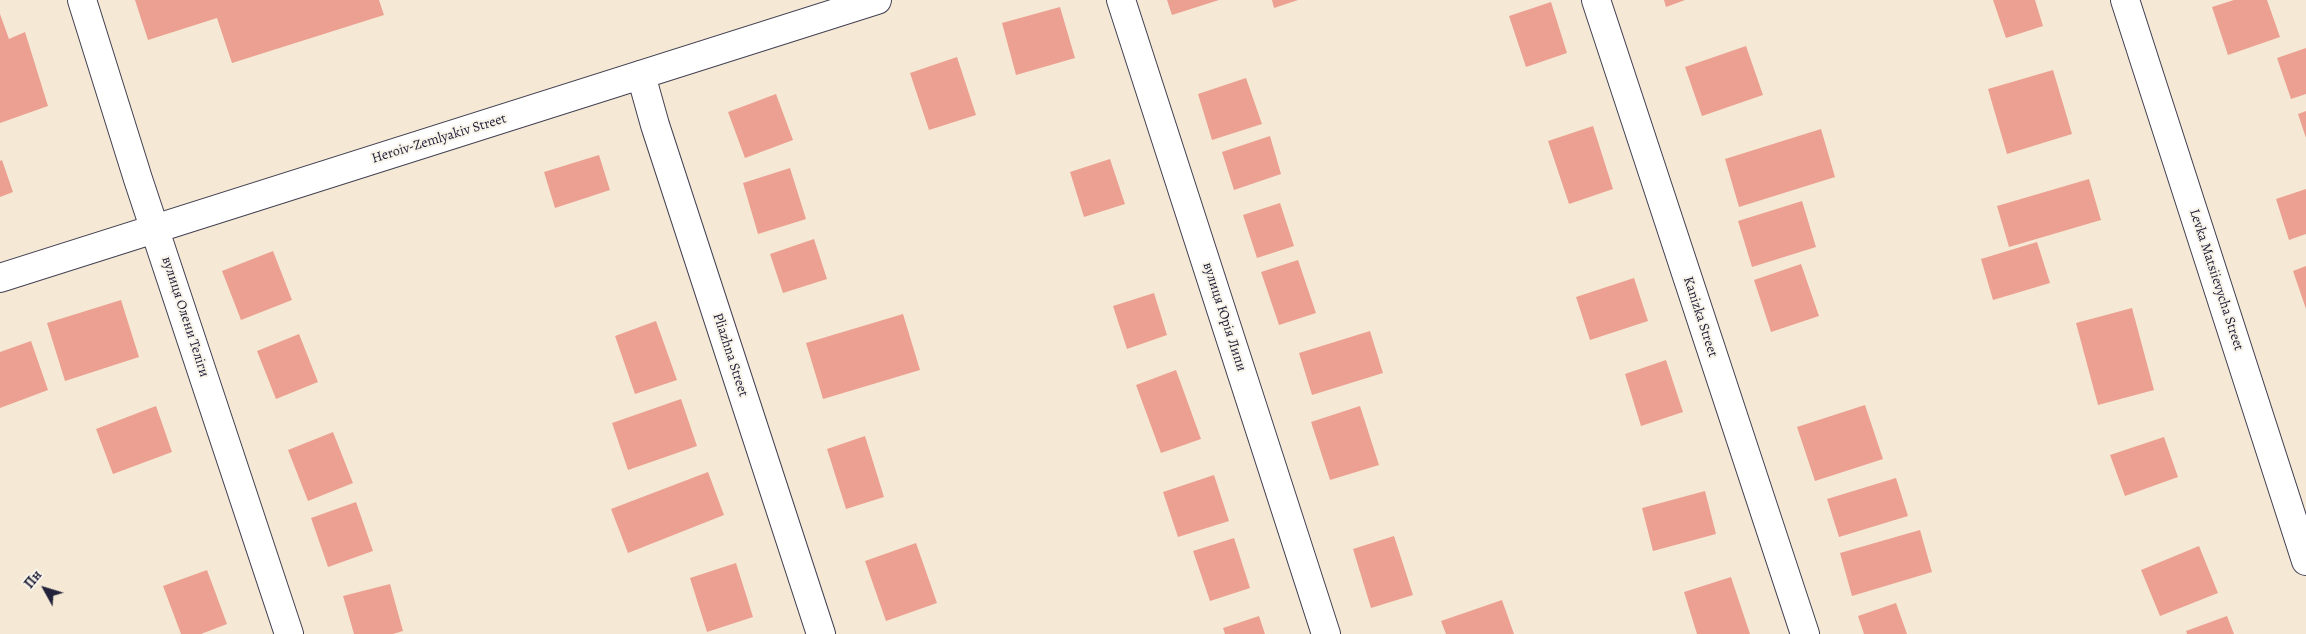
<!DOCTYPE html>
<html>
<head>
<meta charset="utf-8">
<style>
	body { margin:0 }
	#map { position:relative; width:2306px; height:634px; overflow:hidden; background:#f5e9d5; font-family:Alegreya,serif }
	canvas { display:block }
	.north { position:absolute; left:20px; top:564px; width:50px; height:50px; -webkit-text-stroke:4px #f7f3e8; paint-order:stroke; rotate:309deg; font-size:14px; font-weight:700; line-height:20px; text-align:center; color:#22223b }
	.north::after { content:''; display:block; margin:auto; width:18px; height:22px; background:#22223b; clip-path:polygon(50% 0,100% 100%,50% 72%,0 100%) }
</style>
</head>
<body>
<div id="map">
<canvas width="2306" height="634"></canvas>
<div class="north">Пн</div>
</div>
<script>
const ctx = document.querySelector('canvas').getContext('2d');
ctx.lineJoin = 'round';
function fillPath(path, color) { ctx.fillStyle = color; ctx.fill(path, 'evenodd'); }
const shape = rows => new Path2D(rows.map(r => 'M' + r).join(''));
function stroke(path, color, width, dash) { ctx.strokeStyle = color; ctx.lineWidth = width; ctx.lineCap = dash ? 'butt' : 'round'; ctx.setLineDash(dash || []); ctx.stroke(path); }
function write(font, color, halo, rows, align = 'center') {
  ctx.font = font + ' Alegreya,serif'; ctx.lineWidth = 4; ctx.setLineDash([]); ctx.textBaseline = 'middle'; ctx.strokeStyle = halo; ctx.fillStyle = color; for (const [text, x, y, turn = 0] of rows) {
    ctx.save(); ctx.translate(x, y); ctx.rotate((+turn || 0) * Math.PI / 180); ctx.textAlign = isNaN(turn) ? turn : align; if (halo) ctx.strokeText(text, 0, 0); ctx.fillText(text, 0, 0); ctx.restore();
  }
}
fillPath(shape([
	[135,0,379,0,384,15,232,63,217,18,148,40],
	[1167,0,1219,0,1172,15],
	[1272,0,1298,0,1274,8],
	[1664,0,1685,0,1666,7],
	[1993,0,2035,0,2043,26,2006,38],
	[2234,0,2267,0,2280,37,2228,55,2212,7],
	[1551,2,1567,53,1526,67,1509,16],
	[1060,7,1075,58,1016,75,1002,23],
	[0,14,9,39,25,32,48,106,0,123],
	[1746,46,1763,95,1702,116,1685,67],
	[2306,48,2306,94,2291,99,2277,58],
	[957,57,976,115,929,130,910,73],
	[2053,70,2072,134,2007,154,1988,89],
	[1246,78,1262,124,1212,140,1198,94],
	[776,94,793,140,745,158,728,112],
	[2306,111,2306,138,2298,114],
	[1593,126,1613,189,1569,204,1548,141],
	[1821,129,1835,177,1739,207,1725,159],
	[1270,136,1281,174,1234,190,1222,152],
	[599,155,610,190,555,208,544,172],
	[1110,159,1125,204,1084,217,1070,172],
	[2,160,13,192,0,197,0,161],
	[790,168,806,219,758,234,743,183],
	[2089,179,2101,220,2009,247,1997,206],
	[2306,189,2306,234,2289,240,2276,199],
	[1802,201,1816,247,1752,267,1738,221],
	[1280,203,1294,246,1257,258,1243,215],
	[814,239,827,279,783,293,770,254],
	[2037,242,2050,283,1993,300,1981,259],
	[273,251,292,300,241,320,222,271],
	[1298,260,1316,313,1279,325,1261,272],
	[1801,264,1819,316,1771,332,1754,280],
	[2306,266,2306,309,2293,271],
	[1634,278,1648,321,1590,340,1576,297],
	[1154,293,1167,335,1127,349,1113,306],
	[121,300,139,357,65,381,47,323],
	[2132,308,2154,390,2098,405,2076,323],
	[903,314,920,370,823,399,806,343],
	[656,321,677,380,635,394,615,336],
	[1370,331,1383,373,1312,395,1299,353],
	[299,334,318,382,276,399,257,351],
	[31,341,48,390,0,408,0,352],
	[1666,360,1683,412,1641,426,1625,374],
	[1176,370,1201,439,1161,453,1136,385],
	[681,399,697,446,628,470,612,423],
	[1865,405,1883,459,1815,481,1797,427],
	[156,406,172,452,113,474,96,429],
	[1360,406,1379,465,1330,480,1311,422],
	[333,432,353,483,308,501,288,450],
	[865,436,884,497,846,509,827,449],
	[2164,437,2178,477,2125,496,2110,455],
	[708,472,724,515,628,553,611,509],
	[1214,475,1229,521,1178,537,1163,492],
	[1896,478,1908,516,1839,537,1827,499],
	[1705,491,1716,534,1653,551,1642,508],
	[356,502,373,551,328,567,311,518],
	[1920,530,1932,572,1852,596,1840,553],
	[1394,536,1413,595,1371,608,1353,549],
	[1234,538,1250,588,1210,601,1193,551],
	[916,543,937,603,886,621,865,561],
	[2199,546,2218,593,2160,616,2141,570],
	[736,563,753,617,707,632,690,578],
	[207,570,227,624,201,634,181,634,163,586],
	[1731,577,1750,634,1697,634,1684,592],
	[390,584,403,631,393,634,354,634,343,596],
	[1502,600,1514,634,1446,634,1441,621],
	[1896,603,1907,634,1864,634,1858,616],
	[1259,616,1265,634,1225,634,1223,628],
	[2227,616,2234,634,2187,634,2186,631]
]), '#eca092');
const minor = shape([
	[82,0,138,179,289,634],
	[1121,0,1326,634],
	[1596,0,1805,634],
	[2125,0,2306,561],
	[641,75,655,125,821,634]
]);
const primary = shape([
	[0,278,877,0]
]);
stroke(minor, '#424052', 30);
stroke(primary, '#424052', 30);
stroke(minor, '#fff', 28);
stroke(primary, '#fff', 28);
write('14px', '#22223b', '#f7f3e8', [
	["Heroiv-Zemlyakiv Street",439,139,-17],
	["Levka Matsiievycha Street",2216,280,72],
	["вулиця Олени Теліги",185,317,72],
	["вулиця Юрія Липи",1224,317,72],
	["Kanizka Street",1700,317,72],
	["Pliazhna Street",730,355,72]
]);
</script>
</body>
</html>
